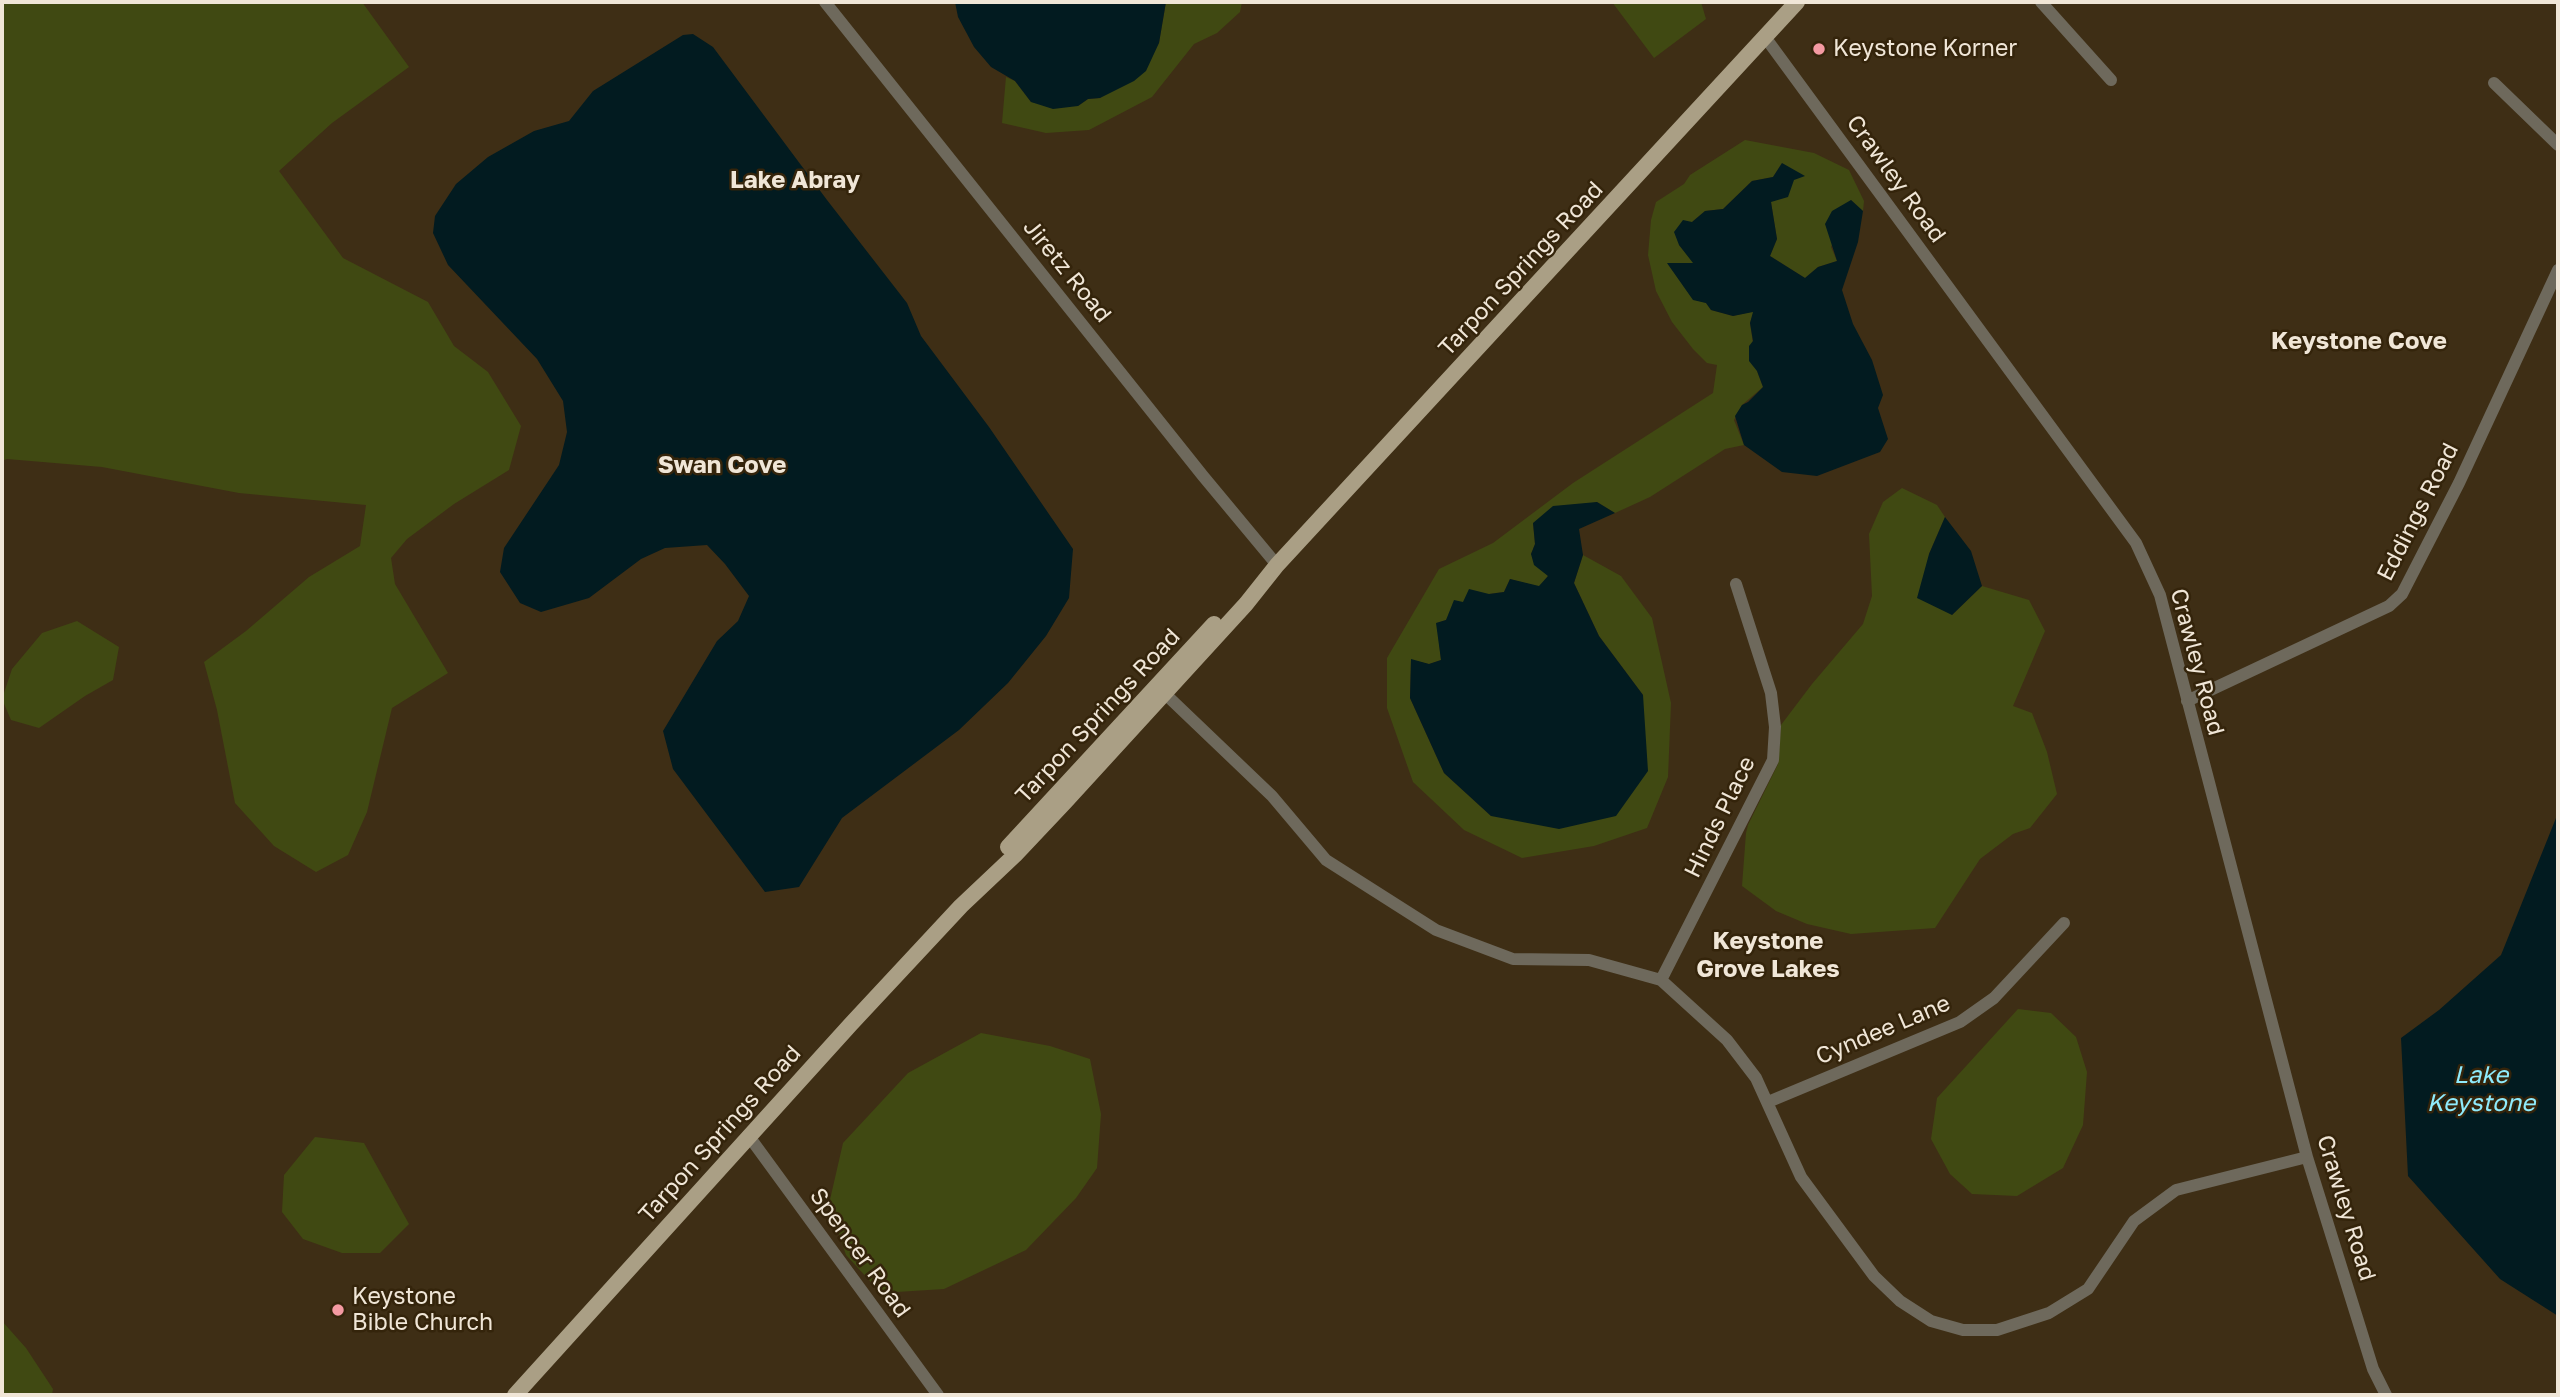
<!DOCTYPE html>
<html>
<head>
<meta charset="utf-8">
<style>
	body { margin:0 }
	#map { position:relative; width:2560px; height:1397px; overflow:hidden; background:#3e2e15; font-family:"Golos Text",sans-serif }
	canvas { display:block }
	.frame { position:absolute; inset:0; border:4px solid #f0e6d7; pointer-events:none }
</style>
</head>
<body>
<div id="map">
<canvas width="2560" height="1397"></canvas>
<div class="frame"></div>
</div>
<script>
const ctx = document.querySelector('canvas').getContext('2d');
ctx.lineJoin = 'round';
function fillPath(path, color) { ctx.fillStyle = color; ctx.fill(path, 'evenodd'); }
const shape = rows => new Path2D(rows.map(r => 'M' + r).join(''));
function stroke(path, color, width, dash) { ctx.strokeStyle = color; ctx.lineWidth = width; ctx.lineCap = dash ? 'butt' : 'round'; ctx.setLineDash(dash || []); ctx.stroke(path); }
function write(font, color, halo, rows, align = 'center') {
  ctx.font = font + ' "Golos Text",sans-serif'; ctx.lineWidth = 5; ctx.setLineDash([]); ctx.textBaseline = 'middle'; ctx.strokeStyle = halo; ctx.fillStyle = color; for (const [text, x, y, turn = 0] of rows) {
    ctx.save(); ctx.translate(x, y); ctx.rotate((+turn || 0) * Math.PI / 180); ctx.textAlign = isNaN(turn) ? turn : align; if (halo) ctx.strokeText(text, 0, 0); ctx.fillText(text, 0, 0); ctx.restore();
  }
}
fillPath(shape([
	[2,2,362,2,409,67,332,123,279,171,343,258,428,302,454,346,488,372,521,426,509,470,454,504,407,539,391,558,395,584,448,673,392,708,367,812,348,855,316,872,274,846,235,803,217,710,204,662,246,631,309,577,360,546,366,505,239,493,102,467,7,459,2,461],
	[1166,2,1242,2,1240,12,1217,33,1194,44,1152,97,1089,130,1046,133,1002,123,1006,77,1015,81,1031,102,1078,106,1088,99,1100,98,1159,43],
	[1612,2,1701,2,1706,19,1654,58],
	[1745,140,1814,153,1849,170,1864,201,1863,211,1851,200,1831,247,1837,261,1818,267,1805,278,1770,256,1777,239,1771,202,1782,163,1773,177,1752,181,1723,209,1705,211,1692,222,1679,245,1694,263,1668,264,1693,299,1706,303,1711,310,1733,316,1754,311,1750,323,1757,371,1763,387,1742,405,1734,420,1744,445,1725,449,1650,497,1615,513,1597,502,1584,505,1533,523,1535,544,1531,554,1548,576,1539,587,1510,579,1504,592,1489,594,1463,602,1446,620,1437,623,1441,660,1429,664,1411,660,1410,698,1444,773,1491,816,1643,695,1599,636,1574,583,1583,555,1621,576,1652,618,1671,703,1668,777,1647,828,1594,846,1522,858,1464,830,1413,782,1387,708,1387,658,1439,569,1493,543,1573,483,1713,393,1717,365,1707,363,1693,349,1672,322,1656,291,1648,255,1651,220,1656,202,1684,184,1690,175],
	[1902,488,1937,505,1945,517,1929,554,1952,615,1982,586,2029,600,2045,631,2013,706,2032,713,2047,752,2057,794,2030,828,2013,834,1980,859,1935,928,1851,934,1807,924,1776,911,1742,886,1746,833,1748,825,1778,764,1781,725,1812,684,1863,624,1872,596,1869,534,1883,502],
	[77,621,119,647,113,680,85,696,39,728,11,720,2,699,12,669,42,633],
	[2018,1009,2051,1013,2076,1037,2087,1072,2083,1125,2063,1168,2017,1196,1972,1194,1950,1174,1931,1139,1937,1098],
	[981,1033,1050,1046,1090,1059,1101,1114,1097,1168,1076,1198,1026,1250,944,1289,881,1293,846,1255,829,1204,843,1143,908,1073],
	[315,1137,364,1143,409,1224,380,1253,342,1253,303,1239,282,1212,284,1175],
	[2,1321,26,1348,53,1389,52,1395,2,1395]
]), '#404912');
fillPath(shape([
	[955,2,1166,2,1159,43,1146,71,1134,81,1100,98,1088,99,1078,106,1053,109,1031,102,1015,81,991,67,974,47,958,17],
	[693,34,713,47,827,200,907,303,921,336,989,427,1073,549,1069,598,1046,636,1008,683,959,730,842,818,799,887,765,892,673,769,663,731,717,641,738,621,749,596,725,564,707,545,665,548,641,559,589,598,541,612,520,603,500,572,504,548,559,465,567,432,563,401,537,359,448,265,433,233,435,216,456,184,488,157,534,131,569,121,593,91,683,35],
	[1782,163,1805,176,1794,180,1788,197,1771,202,1777,239,1770,256,1805,278,1818,267,1837,261,1825,224,1832,211,1851,200,1863,211,1858,242,1842,290,1853,324,1872,360,1883,395,1878,408,1888,439,1880,452,1817,476,1782,472,1744,445,1735,416,1742,405,1748,402,1763,387,1757,371,1749,361,1749,346,1753,341,1750,323,1753,312,1733,316,1711,310,1706,303,1693,300,1667,263,1693,263,1679,245,1674,232,1683,220,1692,222,1705,211,1723,209,1752,181,1773,177],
	[1597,502,1615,513,1579,529,1583,555,1574,583,1599,636,1643,695,1648,771,1616,816,1559,829,1491,816,1444,773,1410,698,1411,659,1429,664,1441,660,1436,623,1446,620,1454,600,1463,602,1469,589,1489,594,1504,592,1510,579,1539,586,1548,576,1534,565,1531,554,1535,544,1533,523,1553,506],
	[1945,517,1971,551,1982,586,1952,615,1917,598,1929,554],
	[2558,813,2558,1316,2500,1279,2408,1176,2401,1038,2439,1010,2501,955]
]), '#021b20');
stroke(shape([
	[825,2,1203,476,1277,565],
	[2041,2,2111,80],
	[1765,37,2136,543,2160,595,2307,1157,2373,1369,2386,1395],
	[2494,83,2558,145],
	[1159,688,1272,796,1326,860,1436,930,1513,959,1589,960,1661,980,1727,1040,1756,1078,1801,1177,1874,1276,1900,1301,1931,1321,1963,1330,1997,1330,2049,1313,2088,1289,2134,1221,2176,1190,2307,1157],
	[2187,701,2389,606,2402,594,2459,483,2558,270],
	[1661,980,1773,760,1775,727,1771,693,1736,584],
	[1768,1102,1960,1022,1994,998,2064,923],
	[748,1135,938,1395]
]), '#6e695c', 12);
stroke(shape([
	[1008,847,1214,624],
	[515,1395,851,1024,961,906,1015,855,1065,802,1246,604,1277,565,1797,2]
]), '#aa9f85', 16);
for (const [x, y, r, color] of [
	[1819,49,7,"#f49aa2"],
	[338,1310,7,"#f49aa2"]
]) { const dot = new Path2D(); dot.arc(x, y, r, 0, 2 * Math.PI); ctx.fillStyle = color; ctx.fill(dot); stroke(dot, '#34240b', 2.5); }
write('23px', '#f0e6d7', '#34240b', [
	["Keystone Korner",1833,49],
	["Keystone",352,1297],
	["Bible Church",352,1323]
], 'left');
write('23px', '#f0e6d7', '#34240b', [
	["Crawley Road",1896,179,54],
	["Tarpon Springs Road",1521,269,-47],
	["Jiretz Road",1067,271,51],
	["Eddings Road",2418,512,-63],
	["Crawley Road",2197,662,75],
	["Tarpon Springs Road",1098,716,-47],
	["Hinds Place",1720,817,-64],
	["Cyndee Lane",1883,1030,-23],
	["Tarpon Springs Road",720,1134,-48],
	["Crawley Road",2346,1208,73],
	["Spencer Road",860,1253,54]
]);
write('bold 24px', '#f0e6d7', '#34240b', [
	["Lake Abray",795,180],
	["Keystone Cove",2359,341],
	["Swan Cove",722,465],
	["Keystone",1768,941],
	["Grove Lakes",1768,969]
]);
write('italic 24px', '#8febfc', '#34240b', [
	["Lake",2481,1075],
	["Keystone",2481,1103]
]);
</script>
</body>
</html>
